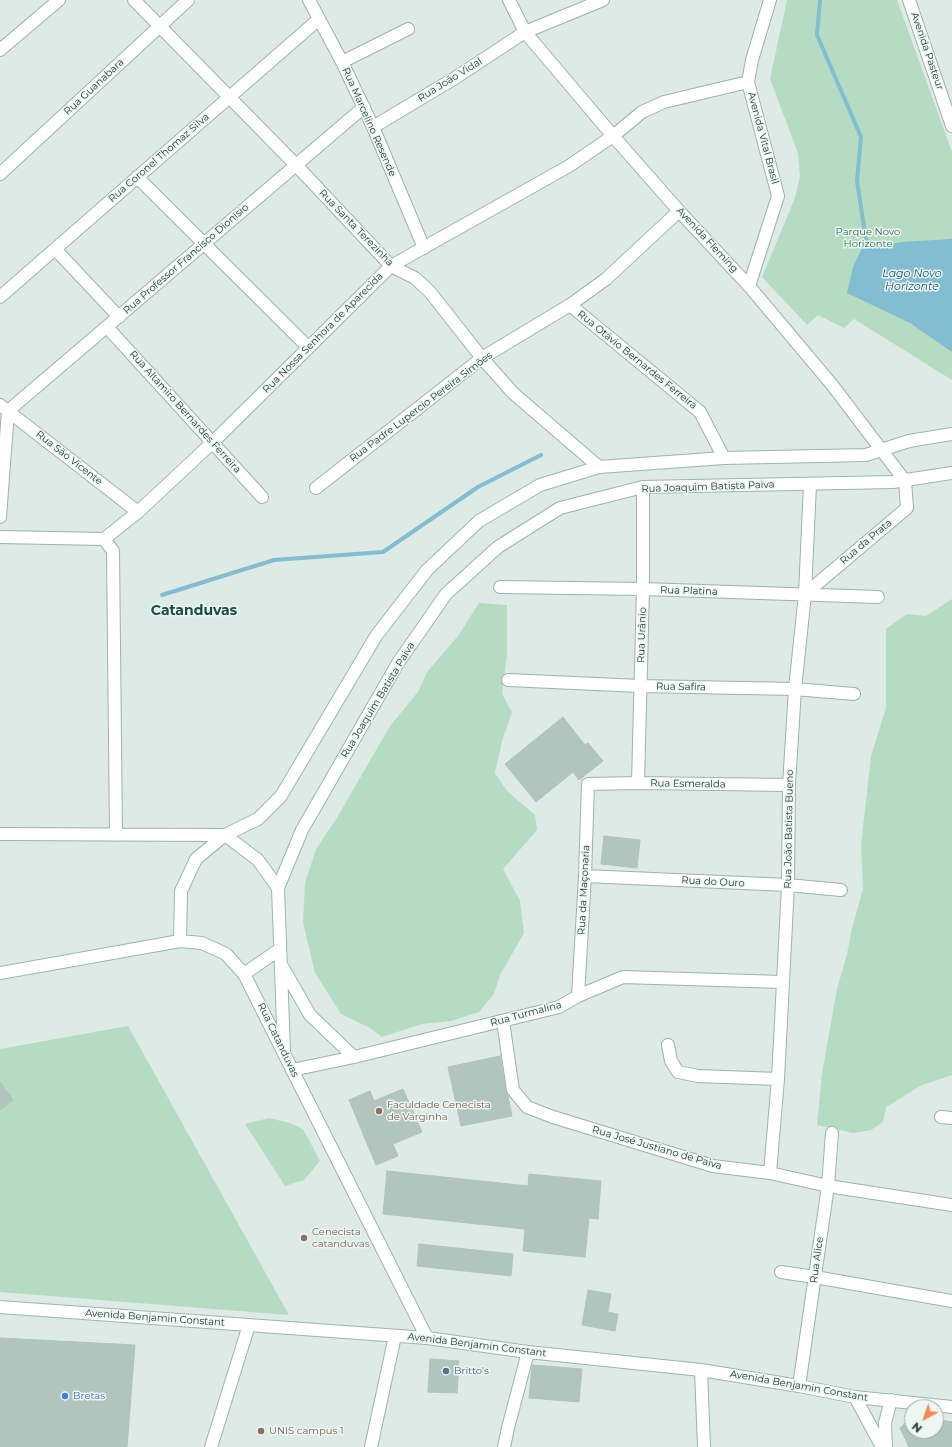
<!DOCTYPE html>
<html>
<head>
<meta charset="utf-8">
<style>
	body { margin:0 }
	#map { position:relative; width:952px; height:1447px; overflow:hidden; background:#ddeae5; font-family:Montserrat,sans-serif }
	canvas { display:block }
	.north { position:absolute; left:904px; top:1399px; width:40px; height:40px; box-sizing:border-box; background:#edf6f3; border:1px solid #9aaaa7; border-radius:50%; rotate:220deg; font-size:11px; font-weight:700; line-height:16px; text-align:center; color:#1e3935 }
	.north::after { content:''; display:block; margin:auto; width:14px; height:18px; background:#f68a4f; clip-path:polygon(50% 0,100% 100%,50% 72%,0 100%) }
</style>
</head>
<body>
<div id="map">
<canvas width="952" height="1447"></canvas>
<div class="north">N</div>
</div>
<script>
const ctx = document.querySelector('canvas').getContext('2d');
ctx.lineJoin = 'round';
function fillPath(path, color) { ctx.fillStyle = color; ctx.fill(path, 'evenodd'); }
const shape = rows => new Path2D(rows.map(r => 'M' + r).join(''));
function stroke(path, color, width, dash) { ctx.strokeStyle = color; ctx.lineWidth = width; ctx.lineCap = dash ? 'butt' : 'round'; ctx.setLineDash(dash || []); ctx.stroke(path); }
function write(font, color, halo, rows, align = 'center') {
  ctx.font = font + ' Montserrat,sans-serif'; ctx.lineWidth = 3; ctx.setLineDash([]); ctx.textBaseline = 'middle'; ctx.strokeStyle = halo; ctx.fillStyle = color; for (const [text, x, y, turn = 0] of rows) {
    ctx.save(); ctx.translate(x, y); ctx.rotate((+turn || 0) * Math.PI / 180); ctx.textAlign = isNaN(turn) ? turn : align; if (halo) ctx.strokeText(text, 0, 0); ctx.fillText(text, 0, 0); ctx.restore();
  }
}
fillPath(shape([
	[787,0,897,0,952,152,952,380,854,319,844,328,818,315,807,325,762,277,795,198,800,176,798,153,770,79],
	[952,599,952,1075,922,1085,886,1107,883,1122,871,1130,853,1133,817,1125,822,1073,837,989,847,954,852,928,863,889,861,845,871,756,886,708,886,629,907,614,926,616],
	[479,603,507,605,507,654,502,694,512,712,502,741,495,773,507,791,535,815,537,830,503,869,520,901,524,933,500,975,494,994,479,1012,451,1021,422,1024,382,1037,370,1028,341,1014,315,973,303,922,305,883,316,849,338,816,390,726,418,692,427,672,458,636],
	[128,1026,289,1315,0,1292,0,1049],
	[269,1118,290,1123,303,1129,320,1161,304,1180,285,1186,245,1124]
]), '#b5dcc3');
fillPath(shape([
	[952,239,952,352,910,323,847,293,853,267,866,240,879,246,902,242]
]), '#82bdd1');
stroke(shape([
	[820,0,817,35,861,137,857,181,866,240],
	[162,595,274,560,383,552,478,487,541,455]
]), '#82bdd1', 4);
const building = shape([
	[563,717,585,745,588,743,603,761,579,780,573,772,536,802,505,764,563,717],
	[604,836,640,840,637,868,601,864,604,836],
	[500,1056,506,1091,508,1096,512,1116,461,1126,448,1067,500,1056],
	[0,1082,13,1100,0,1110,0,1082],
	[403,1089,422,1132,393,1144,398,1156,376,1165,349,1100,370,1091,374,1101,403,1089],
	[387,1171,528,1186,529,1174,601,1181,598,1219,589,1218,585,1257,523,1251,525,1229,383,1214,387,1171],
	[419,1244,513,1254,511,1276,417,1266,419,1244],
	[588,1290,611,1294,608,1312,618,1314,615,1331,582,1325,588,1290],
	[0,1338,135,1345,127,1447,0,1447,0,1338],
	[430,1359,459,1361,457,1393,428,1392,430,1359],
	[532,1365,582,1369,579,1402,529,1398,532,1365],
	[912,1417,912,1431,936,1431,936,1419,952,1422,952,1447,909,1447,900,1428,912,1417]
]);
fillPath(building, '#b2c4be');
stroke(building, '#afc3bd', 1);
const minor = shape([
	[134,0,296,165,391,266,415,278,430,292,482,358,513,393,599,467],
	[309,0,342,62,373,127,424,248],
	[909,0,952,126],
	[0,50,59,0],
	[342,62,408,29],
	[748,82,778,196,749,286],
	[373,127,455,78,525,32,603,0],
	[0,174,188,0],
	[137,177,308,347],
	[55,249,119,317],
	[0,297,319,19],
	[570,305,700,412,724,458],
	[107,327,262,497],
	[0,405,138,512],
	[316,488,482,358,570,305,606,279,679,211],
	[0,517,8,411,364,107],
	[0,537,104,539,138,512,213,442,391,266,569,166,613,136,642,112,664,102,748,82,752,60,770,0],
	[104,539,113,551,116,835],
	[500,587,643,589,878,597],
	[805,594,907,508,905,481],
	[508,680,640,686,795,689,854,694],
	[638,783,643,589,643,487],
	[0,834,225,835],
	[585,876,788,885,841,890],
	[578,996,585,876,588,784,638,783,789,785],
	[503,1021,513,1090,527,1107,553,1117,713,1166,770,1173,828,1186,952,1205],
	[668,1045,671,1061,678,1072,698,1076,778,1079],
	[292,1070,354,1057,559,1007,578,996,623,977,782,982],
	[941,1117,952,1118],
	[770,1173,778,1079,788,885,789,785,795,689,805,594,810,484],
	[781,1272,815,1277,952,1301],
	[701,1370,704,1447],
	[799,1386,828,1186,832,1133],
	[211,1447,249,1325],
	[371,1447,395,1336],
	[504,1447,508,1428,528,1352]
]);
const tertiary = shape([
	[509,0,525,32,613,136,679,211,749,286,833,386,905,481]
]);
const secondary = shape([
	[225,835,258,860,278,888],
	[180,941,181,891,196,859,225,835,258,819,281,796,376,636,427,570,479,521,540,485,599,467,724,458,866,455,909,441,952,434],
	[282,966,310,1015,354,1057],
	[0,973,180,941,202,943,226,954,244,974,427,1338],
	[244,974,280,949],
	[284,1051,278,888,302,830,398,663,446,594,498,547,560,508,643,487,893,482,952,473],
	[0,1307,427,1338,528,1352,701,1370,799,1386,855,1397,952,1407],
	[855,1397,882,1447],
	[886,1447,885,1423,891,1400]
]);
stroke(minor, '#a0b1ad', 14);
stroke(tertiary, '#a0b1ad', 14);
stroke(secondary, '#9cb5af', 14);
stroke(minor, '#fff', 12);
stroke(tertiary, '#fff', 12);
stroke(secondary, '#fff', 12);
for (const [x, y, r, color] of [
	[379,1111,4,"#8d6e63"],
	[304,1238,4,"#8d6e63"],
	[446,1371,4,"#5c6f8a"],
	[65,1396,4,"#3f7fe0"],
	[261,1431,4,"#8d6e63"]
]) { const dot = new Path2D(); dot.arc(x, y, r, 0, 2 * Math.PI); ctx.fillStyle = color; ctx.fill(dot); stroke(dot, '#edf6f3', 1.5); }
write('10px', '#1e3935', '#edf6f3', [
	["Avenida Pasteur",927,51,71],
	["Rua João Vidal",450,80,-32],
	["Rua Guanabara",94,87,-43],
	["Rua Marcelino Resende",369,122,66],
	["Avenida Vital Brasil",763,138,75],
	["Rua Coronel Thomaz Silva",159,158,-41],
	["Rua Santa Terezinha",356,228,46],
	["Avenida Fleming",707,240,47],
	["Rua Professor Francisco Dionisio",186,259,-41],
	["Rua Nossa Senhora de Aparecida",323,333,-45],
	["Rua Otávio Bernardes Ferreira",637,360,39],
	["Rua Padre Lupercio Pereira Simões",421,407,-37],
	["Rua Altamiro Bernardes Ferreira",185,412,48],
	["Rua São Vicente",69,458,38],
	["Rua Joaquim Batista Paiva",708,487,-2],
	["Rua da Prata",866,542,-40],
	["Rua Platina",689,591,2],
	["Rua Urânio",642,635,-88],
	["Rua Safira",681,687,1],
	["Rua Joaquim Batista Paiva",378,700,-59],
	["Rua Esmeralda",688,784,1],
	["Rua João Batista Bueno",789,829,-89],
	["Rua do Ouro",713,882,3],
	["Rua da Maçonaria",584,890,-87],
	["Rua Turmalina",526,1014,-15],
	["Rua Catanduvas",278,1040,64],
	["Rua José Justiano de Paiva",657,1148,16],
	["Rua Alice",817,1260,-82],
	["Avenida Benjamin Constant",155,1318,4],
	["Avenida Benjamin Constant",477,1345,7],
	["Avenida Benjamin Constant",799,1386,10]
]);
write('10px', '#28704c', '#edf6f3', [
	["Parque Novo",868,232],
	["Horizonte",868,244]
]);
write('10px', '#785e54', '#edf6f3', [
	["Faculdade Cenecista",387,1105],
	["de Varginha",387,1117],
	["Cenecista",312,1232],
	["catanduvas",312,1244],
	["UNIS campus 1",269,1431]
], 'left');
write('10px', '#4e5e75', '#edf6f3', [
	["Britto's",454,1371]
], 'left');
write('10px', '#366cbe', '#edf6f3', [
	["Bretas",73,1396]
], 'left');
write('italic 11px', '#185c75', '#edf6f3', [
	["Lago Novo",912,274],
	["Horizonte",912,287]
]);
write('bold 14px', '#1a4b44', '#edf6f3', [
	["Catanduvas",194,611]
]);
</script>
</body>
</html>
